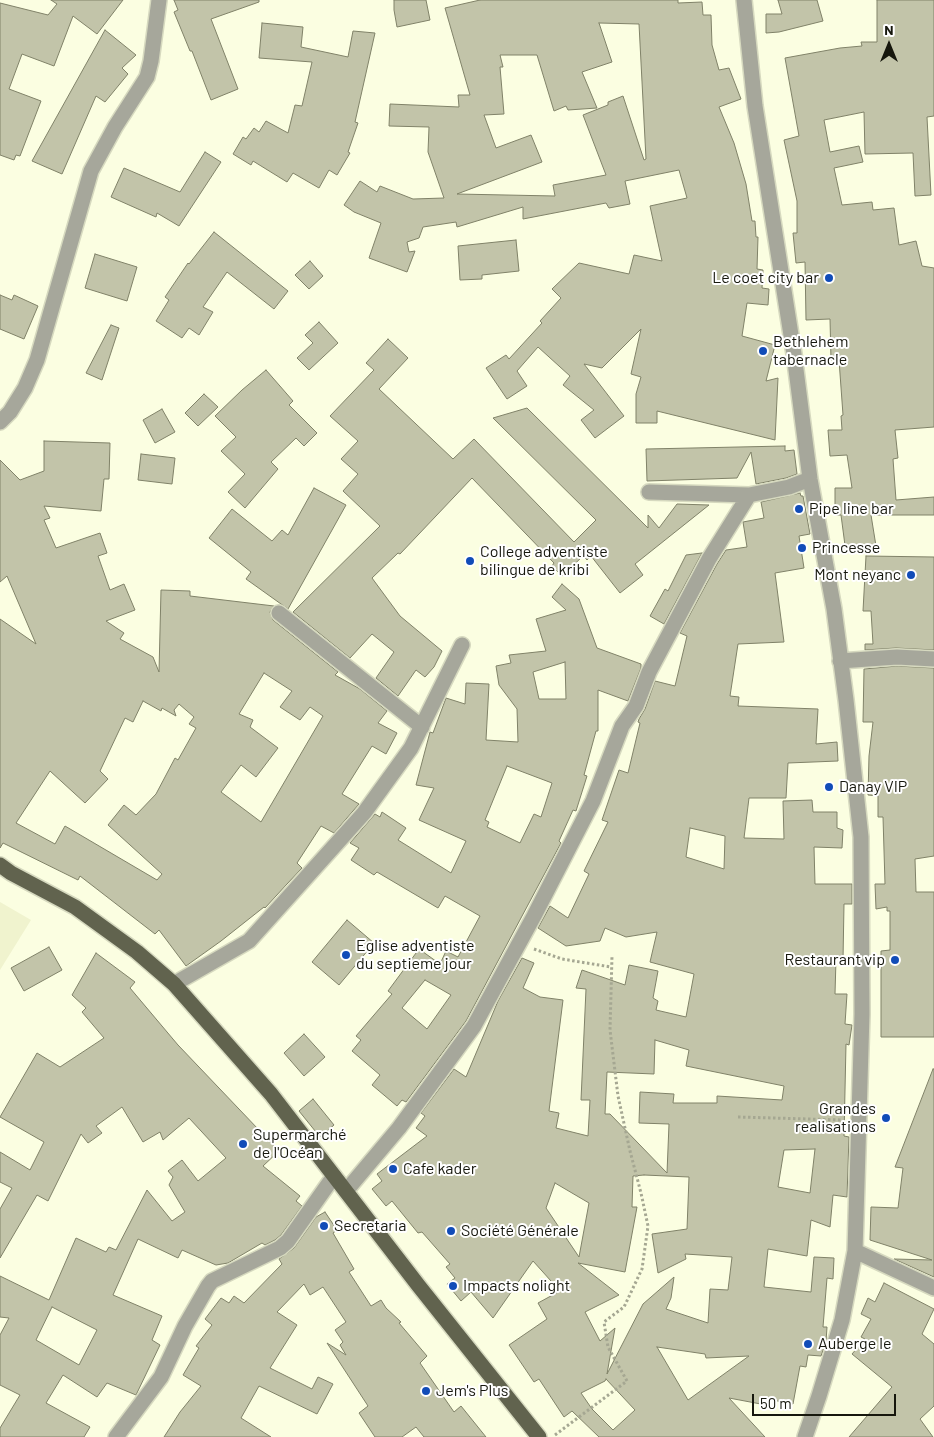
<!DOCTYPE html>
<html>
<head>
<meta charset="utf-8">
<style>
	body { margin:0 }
	#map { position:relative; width:934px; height:1437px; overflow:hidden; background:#fbfee1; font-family:Barlow,sans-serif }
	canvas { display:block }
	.north { position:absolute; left:864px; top:20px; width:50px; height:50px; -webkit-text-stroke:4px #fff; paint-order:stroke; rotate:0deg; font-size:14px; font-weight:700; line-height:20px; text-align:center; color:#16170d }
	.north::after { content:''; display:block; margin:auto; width:18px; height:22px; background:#16170d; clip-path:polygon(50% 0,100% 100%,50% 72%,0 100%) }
	.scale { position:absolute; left:752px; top:1394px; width:144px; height:22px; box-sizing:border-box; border:2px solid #16170d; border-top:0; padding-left:6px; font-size:15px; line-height:18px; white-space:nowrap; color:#16170d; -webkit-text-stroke:4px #fff; paint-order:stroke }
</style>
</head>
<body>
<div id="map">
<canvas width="934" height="1437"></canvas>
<div class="north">N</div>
<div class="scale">50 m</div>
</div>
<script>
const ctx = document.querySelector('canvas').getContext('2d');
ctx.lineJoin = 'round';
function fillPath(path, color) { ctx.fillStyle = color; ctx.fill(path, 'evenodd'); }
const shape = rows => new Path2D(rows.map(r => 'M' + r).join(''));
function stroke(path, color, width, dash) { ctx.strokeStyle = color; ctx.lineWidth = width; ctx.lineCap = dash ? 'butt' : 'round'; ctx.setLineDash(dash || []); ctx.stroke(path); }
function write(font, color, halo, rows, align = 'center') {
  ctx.font = font + ' Barlow,sans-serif'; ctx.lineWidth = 4; ctx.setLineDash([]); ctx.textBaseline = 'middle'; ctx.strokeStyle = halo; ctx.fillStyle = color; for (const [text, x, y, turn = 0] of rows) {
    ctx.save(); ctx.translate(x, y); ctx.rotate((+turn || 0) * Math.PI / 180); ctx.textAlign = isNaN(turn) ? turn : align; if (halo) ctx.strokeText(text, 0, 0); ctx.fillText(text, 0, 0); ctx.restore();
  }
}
fillPath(shape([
	[0,902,31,920,0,970]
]), '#f0f3ce');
const building = shape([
	[51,0,123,0,97,34,73,16,54,66,22,54,9,89,41,101,20,156,16,155,14,160,0,155,0,3,48,15,57,4,51,0],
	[174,0,259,0,259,2,211,19,238,89,211,100,192,51,190,51,174,12,178,10,174,0],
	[394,0,426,0,430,20,397,27,394,10,394,0],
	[480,0,678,0,678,3,702,2,703,15,711,15,712,45,719,70,729,68,741,99,719,107,734,143,746,184,752,221,755,221,756,237,758,237,757,269,763,270,762,288,769,289,768,305,747,303,742,336,775,345,766,381,778,378,775,440,657,411,657,423,636,423,636,394,641,377,631,374,641,329,602,368,584,364,624,416,595,438,581,420,594,410,563,385,570,376,538,347,517,371,527,386,507,399,486,368,506,355,509,359,542,323,540,321,561,298,552,289,579,263,629,274,634,255,662,261,650,206,687,198,679,170,625,181,630,204,609,208,606,203,523,219,523,207,457,227,456,222,423,227,419,238,407,242,409,252,415,251,407,272,369,258,381,223,354,212,344,205,360,181,377,192,380,186,413,199,444,198,428,152,429,127,389,126,390,104,459,107,458,95,470,95,445,8,480,0],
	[599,23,639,24,646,159,644,160,623,96,608,102,608,105,583,115,606,175,553,185,555,196,457,194,542,162,531,135,496,148,484,115,504,114,500,67,503,67,500,55,537,55,554,111,566,106,568,110,597,108,582,72,612,62,599,23],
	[778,0,817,0,823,21,779,32,766,33,766,14,782,14,778,0],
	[877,0,934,0,934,116,927,117,931,195,915,196,913,153,865,154,864,112,824,120,830,152,859,146,863,162,834,168,842,205,872,202,873,210,894,208,899,245,916,241,922,266,934,268,934,427,895,430,898,458,893,459,896,500,934,497,934,515,871,515,876,546,846,553,841,515,835,515,835,488,852,488,847,455,830,456,828,430,842,430,841,416,843,415,839,360,831,360,830,319,806,320,805,262,796,263,793,233,797,233,797,201,784,140,799,136,785,58,840,48,862,46,861,42,877,42,877,0],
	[262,23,303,27,301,47,348,57,353,31,375,33,355,122,358,123,348,152,350,153,337,175,329,170,319,188,293,173,287,182,253,161,251,165,233,154,243,137,246,139,254,128,259,132,266,121,288,133,295,105,302,106,312,62,259,58,262,23],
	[105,30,136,55,122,68,128,74,105,102,96,96,62,174,32,161,105,30],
	[205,152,221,162,179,226,157,213,156,217,111,197,124,168,180,192,205,152],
	[214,232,288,291,274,309,227,272,203,307,213,312,199,335,189,328,182,338,156,321,169,300,165,297,188,263,189,264,214,232],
	[516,240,519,271,482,275,482,279,460,280,458,246,516,240],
	[95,254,137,267,127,301,85,288,95,254],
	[310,261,323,276,309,289,295,275,310,261],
	[0,295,12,300,14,295,38,306,24,339,0,329,0,295],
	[319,322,338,343,309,370,297,358,313,343,305,335,319,322],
	[111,325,119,328,102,380,86,373,111,325],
	[388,339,408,358,379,389,453,459,474,439,574,542,596,520,493,418,527,408,648,528,648,515,659,528,677,504,709,505,635,564,643,575,620,593,591,556,587,560,583,556,562,576,552,566,554,563,472,478,400,554,398,553,372,578,400,616,442,651,434,667,425,677,416,670,398,696,376,678,394,652,372,634,350,658,293,612,380,526,343,491,358,474,341,459,358,441,330,416,374,370,366,363,388,339],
	[266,370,293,401,289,405,317,433,304,446,296,438,271,462,278,469,245,508,228,492,245,474,221,451,236,437,215,416,242,390,266,370],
	[204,394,218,407,198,426,185,413,204,394],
	[162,409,175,432,155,443,143,420,162,409],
	[44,441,110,443,109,479,104,479,101,511,44,506,50,518,44,520,56,548,100,533,107,553,98,556,110,590,124,584,135,610,106,621,124,633,120,639,153,657,159,672,161,590,190,591,190,596,274,606,270,612,273,620,338,672,335,675,360,689,387,711,378,723,397,733,386,754,372,746,342,794,359,804,334,833,321,826,297,863,302,868,287,884,265,908,264,907,221,941,186,966,159,930,155,934,80,876,78,880,3,843,0,848,0,619,36,644,7,576,0,582,0,460,20,480,44,471,44,441],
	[264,673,292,691,280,707,300,720,310,707,323,716,261,822,221,792,241,765,256,777,278,748,250,727,253,720,239,714,264,673],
	[143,701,161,711,162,708,176,716,174,710,179,704,194,717,189,724,196,728,178,760,175,758,156,794,136,815,124,805,108,825,162,874,157,880,65,826,55,844,16,823,50,771,85,803,108,779,100,771,125,718,133,722,143,701],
	[785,446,785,451,794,450,797,474,786,478,756,484,751,452,737,478,647,481,646,449,785,446],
	[141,454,175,458,172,484,138,480,141,454],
	[314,488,346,505,288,609,246,579,251,572,209,538,232,509,272,541,282,530,288,535,314,488],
	[800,493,801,496,803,496,810,534,799,536,804,568,775,573,784,642,738,644,730,696,739,697,738,706,818,709,816,744,837,742,838,761,788,763,786,798,749,798,744,838,784,839,783,801,812,800,813,812,837,812,837,828,843,830,842,848,814,847,815,884,852,884,852,904,844,904,843,960,836,959,835,994,847,994,845,1024,852,1025,849,1045,846,1044,844,1136,849,1137,847,1197,833,1195,830,1227,811,1220,807,1256,768,1249,764,1287,811,1292,814,1257,834,1258,833,1279,827,1278,823,1327,827,1327,826,1342,821,1356,808,1355,806,1367,800,1366,793,1404,767,1399,766,1405,729,1398,765,1437,599,1437,572,1411,564,1417,539,1379,534,1382,509,1345,547,1319,538,1303,560,1291,533,1261,493,1318,471,1292,461,1301,447,1284,455,1278,446,1267,450,1264,422,1232,418,1233,392,1201,386,1206,372,1189,382,1181,377,1174,427,1136,416,1128,425,1116,421,1113,454,1069,466,1077,498,1001,522,958,534,963,523,988,540,997,563,1000,549,1111,559,1113,556,1128,588,1136,590,1100,581,1100,586,989,576,988,582,970,625,985,629,965,658,971,653,998,658,1001,656,1010,686,1017,694,974,650,962,657,932,626,937,605,928,600,941,566,946,538,928,550,906,568,918,589,874,584,871,608,822,602,820,619,770,628,773,640,723,638,722,639,719,645,709,655,681,675,686,687,636,680,633,717,564,726,550,747,547,743,522,764,518,761,502,800,493],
	[690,828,725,836,724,869,686,857,690,828],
	[655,1040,689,1050,686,1066,784,1086,782,1100,717,1096,717,1103,673,1103,674,1094,640,1092,639,1123,669,1124,667,1173,610,1114,605,1114,607,1072,654,1074,655,1040],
	[815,1149,810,1193,778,1187,784,1150,815,1149],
	[644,1175,689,1177,687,1229,652,1234,658,1273,686,1259,685,1254,732,1257,728,1290,710,1289,708,1323,666,1309,671,1298,674,1277,643,1304,607,1374,615,1328,600,1341,585,1312,619,1295,578,1263,625,1272,637,1207,632,1207,633,1176,644,1175],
	[555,1183,589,1203,579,1257,546,1208,555,1183],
	[657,1347,705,1354,706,1358,749,1356,688,1400,657,1347],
	[606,1379,635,1410,613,1430,592,1409,581,1393,605,1381,606,1379],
	[702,553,664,624,650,616,665,589,668,591,686,555,702,553],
	[866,556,934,557,934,650,896,648,865,650,865,644,873,644,871,611,863,611,866,556],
	[562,584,579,599,597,648,641,664,641,668,628,701,598,690,598,731,596,731,584,775,587,776,576,811,573,810,559,841,561,843,466,1021,406,1102,402,1100,397,1106,372,1085,380,1075,352,1051,361,1040,356,1036,392,994,388,991,419,949,440,964,446,951,458,957,480,916,445,896,438,908,377,872,374,875,351,860,359,848,350,843,375,814,380,817,382,812,406,828,398,840,451,873,466,841,419,820,434,788,416,785,430,732,433,733,446,698,465,704,466,683,489,684,486,740,518,742,517,709,499,685,496,666,511,663,509,655,546,651,536,619,566,610,552,597,562,584],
	[565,662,566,699,539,699,533,672,565,662],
	[507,766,552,783,541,817,534,814,520,843,487,827,489,822,485,820,507,766],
	[425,980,451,995,427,1029,402,1008,425,980],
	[897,666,934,668,934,856,915,859,916,892,934,892,934,1037,881,1037,881,951,890,950,890,911,887,911,887,907,876,909,875,884,885,884,883,817,878,817,878,796,868,795,869,756,873,722,863,722,864,669,897,666],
	[347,920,374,943,339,985,312,962,347,920],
	[49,947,62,970,24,991,11,968,49,947],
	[96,953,135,982,130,988,178,1045,279,1151,263,1166,300,1196,296,1201,302,1206,281,1235,275,1240,265,1245,262,1243,228,1263,216,1265,182,1250,178,1258,138,1239,113,1295,162,1316,152,1340,160,1345,136,1395,107,1383,97,1397,63,1375,46,1403,90,1427,84,1437,0,1437,0,1428,20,1395,0,1385,0,1335,9,1318,0,1317,0,1276,49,1300,76,1238,106,1252,109,1247,116,1250,147,1190,172,1221,185,1212,169,1185,173,1177,168,1171,182,1160,198,1181,226,1158,189,1118,163,1140,160,1132,143,1142,122,1107,96,1126,102,1133,88,1143,81,1134,48,1201,37,1195,0,1258,0,1209,12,1188,0,1182,0,1152,30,1170,44,1142,0,1117,37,1053,60,1067,104,1038,82,1012,86,1008,72,995,96,953],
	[52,1307,97,1330,79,1365,36,1340,52,1307],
	[304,1034,325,1057,304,1076,284,1053,304,1034],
	[933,1069,934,1069,934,1277,894,1259,932,1260,870,1240,871,1207,898,1208,903,1168,895,1167,933,1069],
	[313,1099,334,1125,320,1137,299,1111,313,1099],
	[325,1212,337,1230,333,1233,354,1269,349,1272,371,1306,381,1300,386,1308,401,1322,399,1323,427,1356,420,1363,454,1412,461,1406,486,1437,424,1437,416,1427,402,1437,375,1437,359,1413,368,1406,327,1343,346,1355,340,1345,343,1342,335,1330,346,1322,323,1287,310,1295,304,1284,277,1312,297,1325,270,1368,312,1389,318,1377,333,1384,317,1414,259,1386,241,1418,271,1437,164,1437,180,1412,201,1386,183,1375,199,1348,196,1346,212,1325,205,1319,221,1298,229,1303,234,1296,244,1303,282,1264,279,1259,294,1248,316,1217,325,1212],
	[884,1283,934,1309,922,1334,934,1344,934,1406,920,1419,933,1437,849,1437,892,1387,852,1354,865,1339,861,1337,871,1319,861,1314,868,1298,875,1302,884,1283]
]);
fillPath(building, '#c2c4a9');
stroke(building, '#808268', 1);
const minor = shape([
	[744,0,755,106,794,354,810,479,834,609,846,700,861,837,862,1014,855,1251,842,1320,819,1396,805,1437],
	[0,422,10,412,25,388,37,360,91,171,115,127,147,77,151,61,159,0],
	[649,492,749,495],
	[279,613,422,727],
	[840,661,897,657,934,659],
	[174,984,249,941,364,813,411,748,462,645],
	[346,1191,399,1128,474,1026,534,916,593,801,622,726,636,706,649,672,709,559,749,495,789,487,810,479],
	[855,1251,934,1288],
	[116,1437,161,1377,185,1326,208,1286,212,1281,280,1248,288,1241,334,1176]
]);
const major = shape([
	[0,865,11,873,75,907,137,952,174,984,271,1094,418,1285,539,1437]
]);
stroke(minor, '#d6d9bf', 18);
stroke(major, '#d6d9bf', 18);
stroke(shape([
	[534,949,562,959,611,967],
	[738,1117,843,1120],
	[555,1435,627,1381,608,1347,604,1322,624,1307,642,1269,648,1226,641,1193,630,1151,618,1096,610,1030,612,956]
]), '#a5a792', 3, [2.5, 2.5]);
stroke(minor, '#a6a79b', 15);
stroke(major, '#61634e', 15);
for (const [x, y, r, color] of [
	[829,278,5,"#114cb8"],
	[763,351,5,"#114cb8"],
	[799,509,5,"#114cb8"],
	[802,548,5,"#114cb8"],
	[470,561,5,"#114cb8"],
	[911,575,5,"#114cb8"],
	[829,787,5,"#114cb8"],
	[346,955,5,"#114cb8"],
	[895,960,5,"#114cb8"],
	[886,1118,5,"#114cb8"],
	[243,1144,5,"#114cb8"],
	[393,1169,5,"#114cb8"],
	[324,1226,5,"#114cb8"],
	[451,1231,5,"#114cb8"],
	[453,1286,5,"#114cb8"],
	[808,1344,5,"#114cb8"],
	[426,1391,5,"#114cb8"]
]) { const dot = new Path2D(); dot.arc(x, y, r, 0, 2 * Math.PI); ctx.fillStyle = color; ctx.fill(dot); stroke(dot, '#fff', 2); }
write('16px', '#16170d', '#fff', [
	["Le coet city bar",819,278,"right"],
	["Bethlehem",773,342],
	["tabernacle",773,360],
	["Pipe line bar",809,509],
	["Princesse",812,548],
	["College adventiste",480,552],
	["bilingue de kribi",480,570],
	["Mont neyanc",901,575,"right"],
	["Danay VIP",839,787],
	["Eglise adventiste",356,946],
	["du septieme jour",356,964],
	["Restaurant vip",885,960,"right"],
	["Grandes",876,1109,"right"],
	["realisations",876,1127,"right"],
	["Supermarché",253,1135],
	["de l'Océan",253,1153],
	["Cafe kader",403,1169],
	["Secretaria",334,1226],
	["Société Générale",461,1231],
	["Impacts nolight",463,1286],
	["Auberge le",818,1344],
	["Jem's Plus",436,1391]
], 'left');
</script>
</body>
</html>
